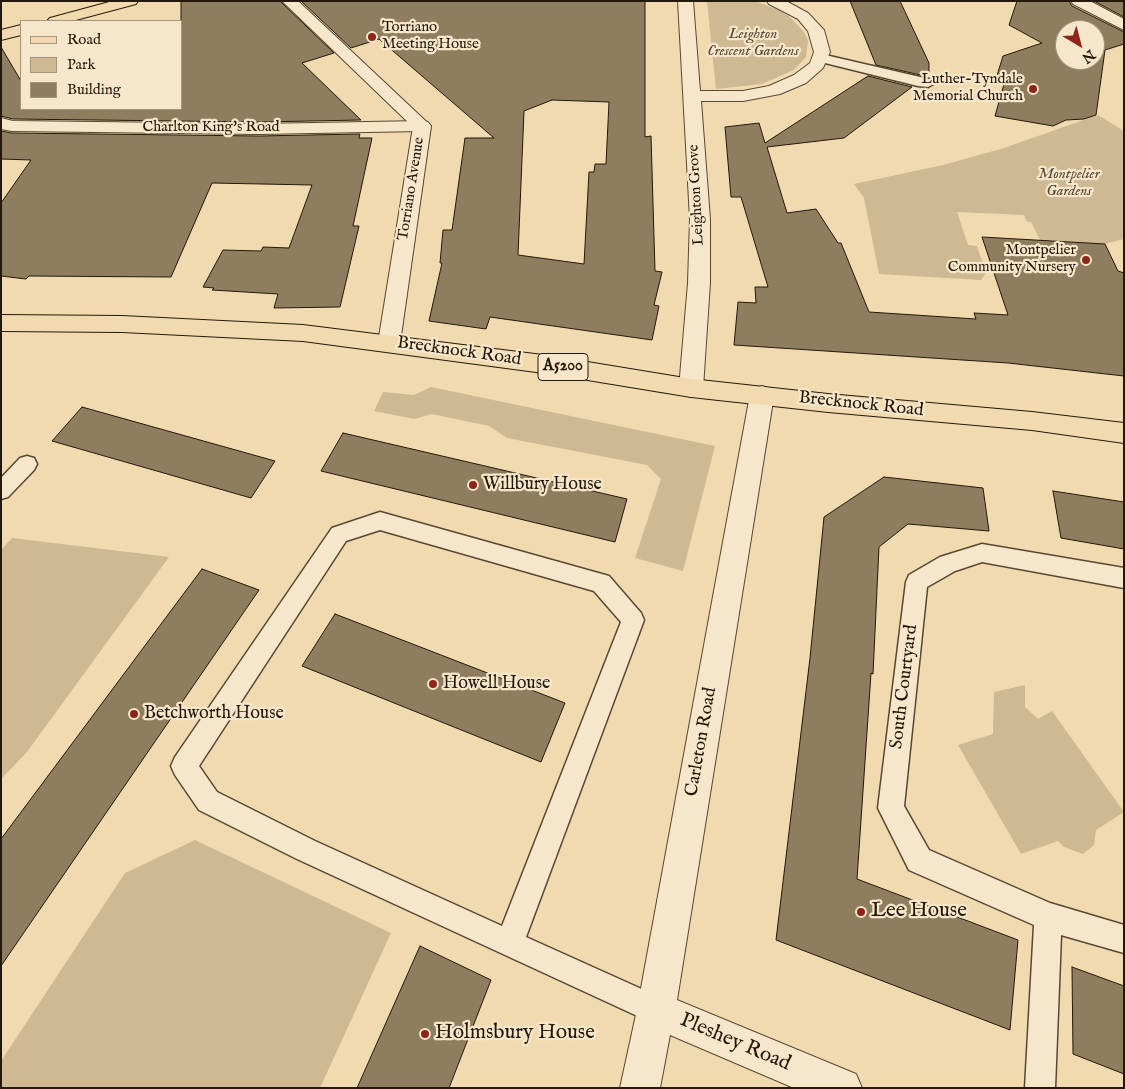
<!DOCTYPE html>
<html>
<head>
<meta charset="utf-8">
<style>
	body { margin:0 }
	#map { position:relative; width:1125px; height:1089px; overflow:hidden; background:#f1daaf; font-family:"IM FELL English",serif }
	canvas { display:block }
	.frame { position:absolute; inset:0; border:2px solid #24180b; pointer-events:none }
	.legend { position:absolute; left:20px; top:20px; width:162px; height:90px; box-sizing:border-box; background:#f6e7cb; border:1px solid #a2947e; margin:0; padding:6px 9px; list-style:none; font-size:15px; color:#24180b }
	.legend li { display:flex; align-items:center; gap:10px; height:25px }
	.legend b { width:25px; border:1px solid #a2947e }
	.north { position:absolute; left:1055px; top:20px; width:50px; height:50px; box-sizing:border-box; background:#f6e7cb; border:1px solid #a2947e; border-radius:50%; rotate:143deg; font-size:14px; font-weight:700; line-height:20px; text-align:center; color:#24180b }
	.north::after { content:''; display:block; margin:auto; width:18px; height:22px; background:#8f2418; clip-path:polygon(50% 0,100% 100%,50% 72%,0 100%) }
</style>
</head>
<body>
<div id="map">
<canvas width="1125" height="1089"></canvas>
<div class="frame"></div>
<ul class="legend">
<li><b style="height:6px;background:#f1daaf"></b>Road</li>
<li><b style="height:14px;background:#ceb993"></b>Park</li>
<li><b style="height:14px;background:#8f7d60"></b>Building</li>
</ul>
<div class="north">N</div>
</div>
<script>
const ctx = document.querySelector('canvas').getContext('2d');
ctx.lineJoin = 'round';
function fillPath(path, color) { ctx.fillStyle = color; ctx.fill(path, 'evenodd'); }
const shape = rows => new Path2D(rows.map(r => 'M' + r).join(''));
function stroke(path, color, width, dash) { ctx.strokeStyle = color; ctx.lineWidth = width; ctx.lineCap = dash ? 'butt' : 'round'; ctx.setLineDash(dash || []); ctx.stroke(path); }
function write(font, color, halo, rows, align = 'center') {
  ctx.font = font + ' "IM FELL English",serif'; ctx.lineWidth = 4.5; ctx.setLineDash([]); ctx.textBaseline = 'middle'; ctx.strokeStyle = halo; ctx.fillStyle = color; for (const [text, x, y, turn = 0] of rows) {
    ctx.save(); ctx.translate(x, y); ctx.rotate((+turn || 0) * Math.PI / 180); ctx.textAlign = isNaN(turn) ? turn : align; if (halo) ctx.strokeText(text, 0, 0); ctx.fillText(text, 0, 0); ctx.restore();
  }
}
fillPath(shape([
	[707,1,755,1,779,10,791,18,804,32,808,41,806,57,794,70,762,84,716,89],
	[1098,115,1124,131,1124,239,1105,244,1040,240,1031,222,1027,222,1024,215,957,212,968,245,977,246,986,273,981,280,879,274,864,198,854,184,943,165,1004,148],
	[431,387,715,446,683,571,635,558,661,479,647,465,507,438,489,426,432,414,414,419,374,411,383,392,414,395],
	[12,538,169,557,27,752,1,779,1,550],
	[1025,685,1025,707,1038,719,1052,711,1124,812,1096,830,1094,845,1083,854,1064,847,1058,841,1021,854,958,745,993,734,994,692],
	[195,840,391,933,320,1088,1,1088,1,1061,125,873]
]), '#ceb993');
const building = shape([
	[181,1,280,1,334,53,302,63,361,120,259,122,13,119,1,116,1,47,21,81,21,109,181,109,181,1],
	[301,1,645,1,645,137,651,136,655,271,662,272,654,305,659,306,652,340,490,317,486,329,429,321,442,263,440,263,443,230,452,230,465,138,494,138,379,39,351,48,301,1],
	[552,100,609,102,606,164,595,164,594,172,589,172,584,264,518,255,524,111,552,100],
	[850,1,900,1,929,63,929,73,925,76,876,65,850,1],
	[1017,1,1069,1,1072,6,1124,32,1124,44,1105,50,1096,115,1084,119,1066,120,1053,126,995,116,1004,84,995,82,1003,56,1042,43,1009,25,1017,1],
	[1065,30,1095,30,1095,60,1065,60,1065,30],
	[1094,1,1124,1,1124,17,1094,1],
	[868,76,912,87,844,138,767,147,787,213,816,209,838,243,841,243,869,312,976,319,974,313,1008,315,982,237,1105,244,1118,271,1124,273,1124,376,1008,363,734,345,738,302,756,303,755,287,768,287,741,197,731,197,725,127,759,123,765,143,868,76],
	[1,131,12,133,259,136,360,134,359,138,372,138,353,226,359,226,340,307,274,308,278,294,212,290,214,288,203,287,223,250,261,251,263,247,289,248,312,185,212,183,171,277,29,276,26,279,1,276,1,203,31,160,1,159,1,131],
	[82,407,275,461,251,498,52,441,82,407],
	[343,433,627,499,615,542,321,471,343,433],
	[884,477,983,488,989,531,908,524,879,547,873,674,871,673,857,879,1018,940,1010,1030,776,940,810,658,824,517,884,477],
	[1053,491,1124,502,1124,549,1061,538,1053,491],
	[202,569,259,590,1,966,1,839,202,569],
	[335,614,565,703,541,762,302,666,335,614],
	[420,946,491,980,449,1088,357,1088,420,946],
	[1072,967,1124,986,1124,1074,1073,1054,1072,967]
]);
fillPath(building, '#8f7d60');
stroke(building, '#24180b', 1);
const service = shape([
	[821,54,933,80,935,83,928,87,918,86,817,61,815,58,821,54],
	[27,456,34,458,37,464,34,470,8,497,1,499,1,478,20,458,27,456],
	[380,512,609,576,641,613,644,620,526,937,666,1000,671,1010,666,1020,656,1025,646,1020,297,859,199,810,175,775,171,766,175,757,332,528,380,512],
	[380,530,594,591,621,622,502,926,315,841,217,792,199,766,346,541,380,530],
	[982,544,1124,568,1124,588,982,562,955,571,927,587,904,806,929,850,1050,903,1124,925,1124,953,1061,935,1055,1088,1025,1088,1034,925,909,870,878,808,906,582,909,575,940,557,982,544]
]);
const minor = shape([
	[678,1,693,1,700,91,743,91,769,86,794,75,810,63,814,52,808,31,798,19,769,4,767,1,786,1,808,13,824,30,830,52,823,68,806,83,780,94,743,101,701,101,710,219,710,283,703,388,699,394,691,397,683,394,679,388,688,283,690,219,678,1],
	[1071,1,1090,1,1124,19,1124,30,1073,4,1071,1],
	[1,118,13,121,259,124,422,121,428,122,431,126,428,130,422,131,259,134,12,131,1,129,1,118],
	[762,386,771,389,774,395,677,1000,856,1074,862,1088,794,1088,670,1035,660,1088,620,1088,637,1010,750,395,753,389,762,386]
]);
const tertiary = shape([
	[282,1,298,1,431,126,400,343,397,349,389,351,381,349,378,343,413,127,282,1]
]);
const primary = shape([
	[113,1,138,1,136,4,72,21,47,21,50,18,113,1],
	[21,25,21,35,1,40,1,30,21,25],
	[1,315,122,316,303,325,551,356,691,379,828,394,1032,412,1124,423,1124,443,1032,430,828,412,691,397,551,374,303,341,122,332,1,331,1,315]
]);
stroke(service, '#574834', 3);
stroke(minor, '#574834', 2);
stroke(tertiary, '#574834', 2);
stroke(primary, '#24180b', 2);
fillPath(service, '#f6e7cb');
fillPath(minor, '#f6e7cb');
fillPath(tertiary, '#f6e7cb');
fillPath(primary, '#f1daaf');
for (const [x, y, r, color] of [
	[372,37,5,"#8f2418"],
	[1033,89,5,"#8f2418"],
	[1086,260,5,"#8f2418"],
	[473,485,5,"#8f2418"],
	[433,684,5,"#8f2418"],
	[134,714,5,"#8f2418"],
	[861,912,5,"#8f2418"],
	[425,1034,5,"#8f2418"]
]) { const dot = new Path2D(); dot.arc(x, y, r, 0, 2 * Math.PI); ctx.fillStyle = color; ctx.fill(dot); stroke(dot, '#f6e7cb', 2); }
write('15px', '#24180b', '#f6e7cb', [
	["Torriano",382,28,"left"],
	["Meeting House",382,45,"left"],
	["Luther-Tyndale",1023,80],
	["Memorial Church",1023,97],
	["Montpelier",1076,251],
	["Community Nursery",1076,268]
], 'right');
write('italic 15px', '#574834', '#f6e7cb', [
	["Leighton",753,35],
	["Crescent Gardens",753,52],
	["Montpelier",1069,175],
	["Gardens",1069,192]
]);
write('15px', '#24180b', '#f6e7cb', [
	["Charlton King's Road",211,128],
	["Torriano Avenue",412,189,-81],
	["Leighton Grove",697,195,-93]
]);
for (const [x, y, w] of [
	[563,367,50]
]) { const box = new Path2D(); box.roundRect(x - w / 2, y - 13.5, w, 27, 4); ctx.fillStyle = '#f6e7cb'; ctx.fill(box); stroke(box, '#24180b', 1); }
write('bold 16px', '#24180b', null, [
	["A5200",563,367]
]);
write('18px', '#24180b', '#f6e7cb', [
	["Brecknock Road",459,352,8],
	["Brecknock Road",861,405,6],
	["South Courtyard",905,687,-83],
	["Carleton Road",702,742,-80]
]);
write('18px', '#24180b', '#f6e7cb', [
	["Willbury House",483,485],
	["Howell House",443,684],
	["Betchworth House",144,714]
], 'left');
write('21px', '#24180b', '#f6e7cb', [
	["Lee House",871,912],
	["Holmsbury House",435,1034]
], 'left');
write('21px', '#24180b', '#f6e7cb', [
	["Pleshey Road",735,1043,23]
]);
</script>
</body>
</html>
